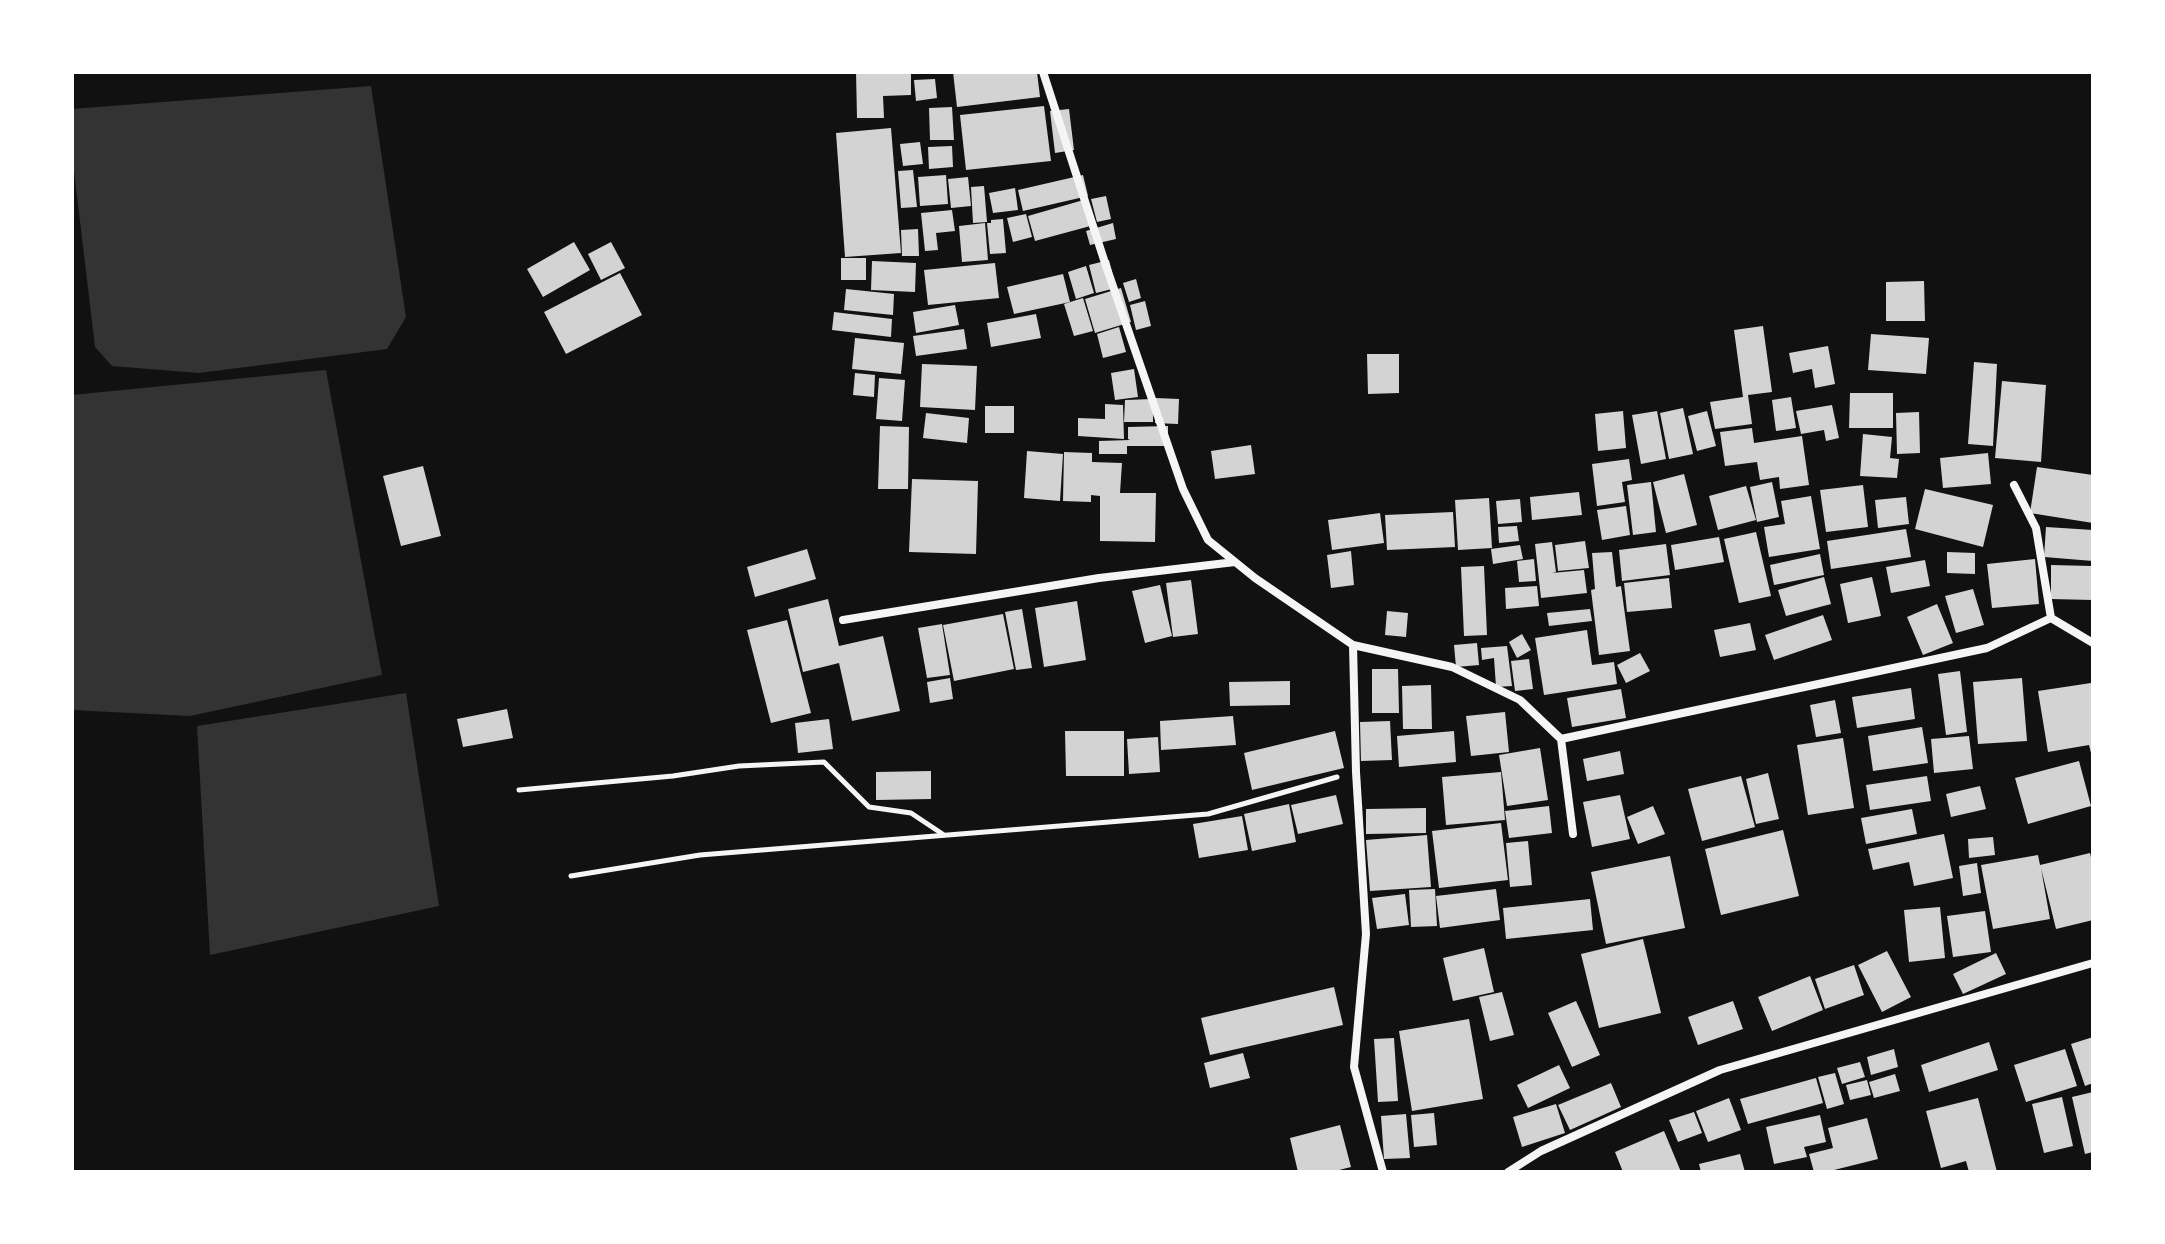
<!DOCTYPE html>
<html>
<head>
<meta charset="utf-8">
<style>
	body { margin:0 }
	#map { position:relative; width:2165px; height:1244px; overflow:hidden; background:#111; font-family:"Sofia Sans Condensed",sans-serif }
	canvas { display:block }
	.frame { position:absolute; inset:0; border:74px solid #fff; pointer-events:none }
</style>
</head>
<body>
<div id="map">
<canvas width="2165" height="1244"></canvas>
<div class="frame"></div>
</div>
<script>
const ctx = document.querySelector('canvas').getContext('2d');
ctx.lineJoin = 'round';
function fillPath(path, color) { ctx.fillStyle = color; ctx.fill(path, 'evenodd'); }
const shape = rows => new Path2D(rows.map(r => 'M' + r).join(''));
function stroke(path, color, width, dash) { ctx.strokeStyle = color; ctx.lineWidth = width; ctx.lineCap = dash ? 'butt' : 'round'; ctx.setLineDash(dash || []); ctx.stroke(path); }
fillPath(shape([
	[371,86,406,317,387,349,199,373,112,366,95,347,72,154,72,109],
	[326,370,382,675,190,716,72,710,72,395],
	[406,693,439,906,210,955,197,726]
]), '#333');
fillPath(shape([
	[856,72,911,72,911,95,883,96,884,118,857,118],
	[953,72,1037,72,1040,97,957,107],
	[935,79,937,98,916,101,914,80],
	[1044,106,1051,161,966,170,960,115],
	[952,107,954,140,930,140,929,108],
	[1069,109,1074,150,1055,153,1050,111],
	[891,128,901,253,845,257,836,133],
	[920,142,923,164,903,166,900,144],
	[952,146,953,167,929,169,928,147],
	[913,170,917,207,901,208,898,171],
	[946,175,948,204,920,206,918,177],
	[1083,175,1088,196,1023,211,1018,190],
	[968,177,971,206,951,208,948,179],
	[984,186,987,222,973,223,971,187],
	[1015,188,1018,210,993,213,989,193],
	[1106,196,1111,219,1097,222,1091,199],
	[1087,199,1094,225,1035,241,1028,216],
	[952,210,955,231,936,233,938,250,925,251,921,213],
	[1026,214,1032,237,1013,242,1007,218],
	[1003,219,1006,253,990,254,987,223,991,223,991,220],
	[985,223,988,260,962,262,959,226],
	[1113,223,1116,239,1090,245,1086,231],
	[918,229,919,256,902,256,901,230],
	[574,242,590,270,543,297,527,269],
	[611,242,625,268,601,280,588,254],
	[841,258,866,258,866,280,841,280],
	[1109,260,1116,288,1096,293,1089,265],
	[872,261,916,263,915,292,871,290],
	[995,263,999,298,928,305,924,270],
	[1086,266,1094,293,1076,299,1068,272],
	[620,273,642,315,566,354,544,312],
	[1063,274,1070,302,1014,314,1007,287],
	[1136,279,1141,298,1129,302,1123,283],
	[1924,281,1925,321,1886,321,1886,282],
	[1121,288,1131,322,1095,333,1085,299],
	[846,289,894,294,893,315,844,310],
	[1083,298,1093,331,1074,336,1064,304],
	[1145,301,1151,326,1136,330,1130,305],
	[955,305,959,325,916,333,913,312],
	[834,312,892,319,891,337,832,330],
	[1036,314,1041,338,991,347,987,323],
	[1763,326,1772,392,1748,395,1752,424,1715,429,1710,402,1743,397,1734,330],
	[1119,327,1126,352,1103,358,1097,334],
	[964,329,967,349,916,356,913,336],
	[1871,334,1929,338,1926,374,1868,370],
	[855,338,904,343,901,374,852,369],
	[1828,346,1835,384,1815,388,1812,369,1793,373,1789,353],
	[1367,354,1399,354,1399,393,1368,394],
	[1974,362,1997,364,1993,446,1968,444],
	[922,364,977,366,975,410,920,407],
	[1134,369,1138,397,1115,400,1111,373],
	[855,373,875,375,874,397,853,395],
	[879,378,905,380,902,421,876,419],
	[2002,381,2046,385,2041,462,1995,458],
	[1850,393,1893,393,1893,428,1849,428],
	[1791,397,1796,428,1776,431,1772,400],
	[1156,398,1179,399,1178,424,1155,423],
	[1153,399,1153,422,1124,422,1125,400],
	[1105,404,1123,405,1124,439,1078,436,1078,418,1105,419],
	[1832,405,1839,438,1826,441,1824,430,1801,434,1796,411],
	[985,406,1014,406,1014,433,985,433],
	[1683,408,1693,454,1669,459,1660,413],
	[1623,411,1626,448,1598,451,1595,414],
	[1657,411,1666,459,1641,464,1632,415],
	[1707,411,1716,446,1697,451,1688,416],
	[1919,412,1920,453,1897,454,1896,413],
	[926,413,969,418,967,443,923,438],
	[880,426,909,427,908,489,878,489],
	[1168,426,1168,446,1127,446,1127,454,1099,454,1099,441,1130,440,1128,439,1128,427],
	[1752,428,1754,443,1802,436,1809,485,1780,489,1779,477,1760,480,1757,462,1725,466,1720,432],
	[1863,434,1892,437,1890,458,1899,459,1897,478,1860,476],
	[1251,445,1255,474,1215,479,1211,451],
	[1027,451,1063,454,1060,501,1024,498],
	[1064,452,1092,453,1092,462,1122,463,1120,493,1156,493,1155,542,1100,541,1100,496,1091,495,1091,502,1063,501],
	[1988,453,1991,484,1943,488,1940,458],
	[1629,459,1632,480,1622,482,1625,502,1597,506,1592,464],
	[423,466,441,536,401,546,383,476],
	[2037,467,2093,475,2093,523,2030,513],
	[1684,474,1697,525,1666,533,1653,482],
	[912,479,978,481,976,554,909,552],
	[1651,482,1656,532,1633,535,1627,485],
	[1772,482,1779,517,1757,522,1750,487],
	[1863,485,1868,527,1826,532,1820,490],
	[1746,486,1756,520,1718,530,1709,496],
	[1925,489,1993,505,1983,547,1915,529],
	[1579,492,1582,515,1532,520,1530,497],
	[1811,496,1820,549,1769,557,1764,527,1785,524,1781,501],
	[1906,497,1909,524,1878,528,1875,500],
	[1489,498,1492,548,1458,550,1455,500],
	[1520,499,1522,522,1498,524,1496,501],
	[1626,506,1630,535,1602,540,1597,510],
	[1453,512,1455,547,1387,550,1385,515],
	[1380,513,1384,543,1332,550,1328,520],
	[1517,526,1519,541,1499,543,1498,527],
	[2046,527,2093,530,2093,561,2044,557],
	[1906,529,1911,557,1831,569,1827,541],
	[1756,532,1771,596,1739,603,1724,539],
	[1719,537,1724,562,1675,570,1671,545],
	[1585,541,1589,568,1558,571,1555,545],
	[1552,542,1556,572,1552,573,1584,570,1587,593,1541,598,1535,544],
	[1666,544,1670,575,1622,581,1619,550],
	[1520,545,1523,559,1493,564,1491,549],
	[807,549,816,579,755,597,747,567],
	[1351,551,1354,585,1331,588,1327,555],
	[1612,552,1616,587,1621,586,1630,651,1599,655,1591,590,1595,589,1592,553],
	[1947,552,1975,553,1975,574,1947,573],
	[1820,554,1824,575,1774,585,1770,565],
	[1534,559,1536,581,1519,582,1517,561],
	[2035,559,2039,604,1992,608,1987,564],
	[1925,560,1930,586,1891,593,1886,567],
	[2051,565,2092,566,2092,600,2051,599],
	[1484,566,1487,635,1464,636,1461,567],
	[1824,577,1831,604,1786,616,1778,590],
	[1872,577,1881,616,1848,623,1840,584],
	[1669,578,1672,608,1627,612,1624,583],
	[1191,580,1198,634,1173,637,1166,583],
	[1160,585,1172,636,1145,643,1132,591],
	[1537,586,1539,606,1506,609,1505,588],
	[1973,589,1984,625,1956,633,1945,596],
	[828,599,839,646,883,636,900,711,852,721,839,663,803,672,788,609],
	[1077,601,1086,660,1044,667,1035,608],
	[1937,604,1953,643,1923,655,1907,617],
	[1022,609,1032,668,1016,670,1005,612],
	[1590,609,1592,621,1549,626,1547,613],
	[1387,611,1408,613,1406,637,1385,635],
	[1003,614,1014,669,954,681,943,625],
	[1823,615,1832,640,1774,660,1765,635],
	[787,620,811,713,771,723,747,630],
	[1750,623,1756,650,1720,657,1714,630],
	[942,624,950,675,927,678,918,628],
	[1587,630,1592,665,1614,662,1617,684,1544,695,1535,638],
	[1522,634,1531,650,1517,658,1509,642],
	[1477,643,1479,665,1456,667,1454,645],
	[1507,646,1512,686,1496,687,1494,658,1482,660,1481,648],
	[1640,653,1650,671,1626,683,1617,665],
	[1529,659,1533,689,1515,691,1511,661],
	[1372,669,1398,669,1399,713,1372,713],
	[1960,671,1967,732,1946,735,1938,674],
	[950,678,953,699,930,703,927,682],
	[2022,678,2027,741,1978,744,1973,682],
	[1290,681,1290,705,1230,706,1229,682],
	[2091,683,2093,761,2089,745,2048,752,2038,691],
	[1431,685,1432,729,1403,729,1402,686],
	[1911,688,1915,719,1857,728,1852,697],
	[1621,689,1626,718,1572,727,1567,698],
	[1835,700,1841,733,1816,737,1810,705],
	[507,709,513,738,463,747,457,719],
	[1505,712,1509,752,1471,756,1466,716],
	[1233,716,1236,745,1161,750,1160,721],
	[829,719,833,749,798,753,795,723],
	[1390,721,1392,760,1361,761,1360,722],
	[1922,727,1928,763,1873,771,1868,736],
	[1065,731,1124,731,1124,776,1066,776],
	[1335,731,1344,768,1252,790,1244,753],
	[1454,731,1456,762,1399,767,1397,736],
	[1969,736,1973,769,1934,773,1931,739],
	[1158,737,1160,772,1129,774,1127,739],
	[1843,738,1854,808,1808,815,1797,745],
	[1540,748,1548,800,1507,806,1499,755],
	[1620,751,1624,774,1587,781,1583,759],
	[2079,761,2091,806,2028,824,2015,778],
	[931,771,931,799,876,800,876,772],
	[1501,772,1505,820,1446,825,1442,777],
	[1768,773,1779,819,1756,824,1746,779],
	[1741,776,1755,827,1702,841,1688,789],
	[1927,776,1931,801,1870,810,1866,785],
	[1980,786,1986,809,1951,817,1946,794],
	[1336,795,1343,824,1298,834,1291,805],
	[1620,795,1630,839,1592,847,1583,802],
	[1289,804,1296,842,1252,851,1244,814],
	[1549,806,1552,833,1509,838,1505,811],
	[1653,806,1665,834,1638,844,1627,817],
	[1426,808,1426,833,1366,834,1366,809],
	[1912,809,1917,834,1866,844,1861,818],
	[1242,816,1248,850,1199,858,1193,824],
	[1501,823,1508,880,1439,888,1432,831],
	[1783,830,1799,896,1721,915,1705,849],
	[1944,834,1953,878,1914,886,1909,862,1873,870,1868,849],
	[1427,835,1431,887,1370,891,1366,840],
	[1993,837,1995,855,1969,858,1968,839],
	[1528,841,1532,885,1510,887,1506,843],
	[2090,853,2093,866,2093,920,2056,929,2041,868,2050,919,1993,929,1981,865,2038,855,2040,865],
	[1670,856,1685,928,1606,944,1591,872],
	[1977,863,1981,893,1963,896,1959,866],
	[1435,889,1437,926,1411,927,1409,890],
	[1496,889,1500,920,1440,928,1436,896],
	[1405,894,1409,925,1377,929,1372,898],
	[1590,899,1593,930,1506,939,1503,908],
	[1940,907,1945,958,1909,962,1904,910],
	[1985,911,1991,952,1953,957,1947,916],
	[1643,939,1661,1013,1599,1028,1581,954],
	[1484,948,1494,992,1453,1001,1443,958],
	[1887,951,1911,997,1882,1012,1858,965],
	[1996,953,2006,974,1963,994,1953,974],
	[1854,965,1864,995,1825,1009,1815,979],
	[1810,976,1823,1010,1772,1031,1758,997],
	[1334,987,1343,1025,1210,1055,1201,1018],
	[1502,992,1514,1035,1490,1041,1479,997],
	[1576,1001,1600,1055,1572,1067,1548,1013],
	[1733,1001,1743,1029,1698,1045,1688,1017],
	[1469,1019,1483,1099,1412,1111,1399,1031],
	[2093,1037,2093,1083,2085,1086,2071,1044],
	[1394,1038,1398,1101,1378,1102,1374,1039],
	[1989,1042,1998,1070,1929,1092,1921,1065],
	[1894,1049,1898,1067,1871,1075,1867,1057],
	[2065,1049,2077,1086,2026,1102,2014,1065],
	[1243,1053,1250,1078,1210,1088,1204,1063],
	[1860,1062,1865,1077,1842,1084,1837,1068],
	[1559,1065,1570,1088,1528,1108,1517,1085],
	[1835,1073,1844,1104,1827,1109,1818,1077],
	[1895,1074,1900,1091,1874,1098,1869,1082],
	[1816,1078,1823,1103,1748,1124,1740,1099],
	[1867,1080,1871,1095,1850,1100,1846,1085],
	[1611,1083,1621,1107,1570,1130,1558,1105],
	[2093,1092,2093,1152,2085,1154,2072,1097],
	[2062,1097,2073,1146,2044,1153,2032,1104],
	[1729,1098,1741,1130,1708,1142,1696,1111],
	[1978,1098,1997,1172,1969,1172,1966,1161,1941,1168,1926,1111],
	[1556,1104,1565,1133,1522,1147,1513,1117],
	[1694,1112,1702,1133,1678,1142,1669,1120],
	[1434,1113,1437,1145,1414,1147,1411,1115],
	[1406,1114,1410,1158,1384,1159,1381,1116],
	[1820,1115,1826,1142,1804,1147,1807,1157,1774,1164,1766,1127],
	[1867,1118,1878,1159,1826,1172,1814,1172,1809,1154,1833,1148,1828,1128],
	[1340,1125,1351,1167,1331,1172,1298,1172,1290,1138],
	[1664,1131,1681,1172,1623,1172,1615,1152],
	[1740,1154,1745,1172,1701,1172,1699,1164]
]), '#d3d3d3');
stroke(shape([
	[519,790,673,776,739,766,824,762,869,807,911,813,944,835],
	[571,876,700,855,1208,814,1337,777]
]), '#f5f5f5', 5);
stroke(shape([
	[1043,72,1106,266,1183,489,1208,540,1255,578,1353,645,1452,667,1520,700,1561,739,1573,834],
	[2014,485,2036,528,2051,618,2093,643],
	[843,620,1099,578,1235,562],
	[1353,645,1356,772,1366,934,1354,1067,1383,1172],
	[1561,739,1987,648,2051,618],
	[1508,1172,1541,1151,1720,1070,2093,963]
]), '#f5f5f5', 8);
</script>
</body>
</html>
